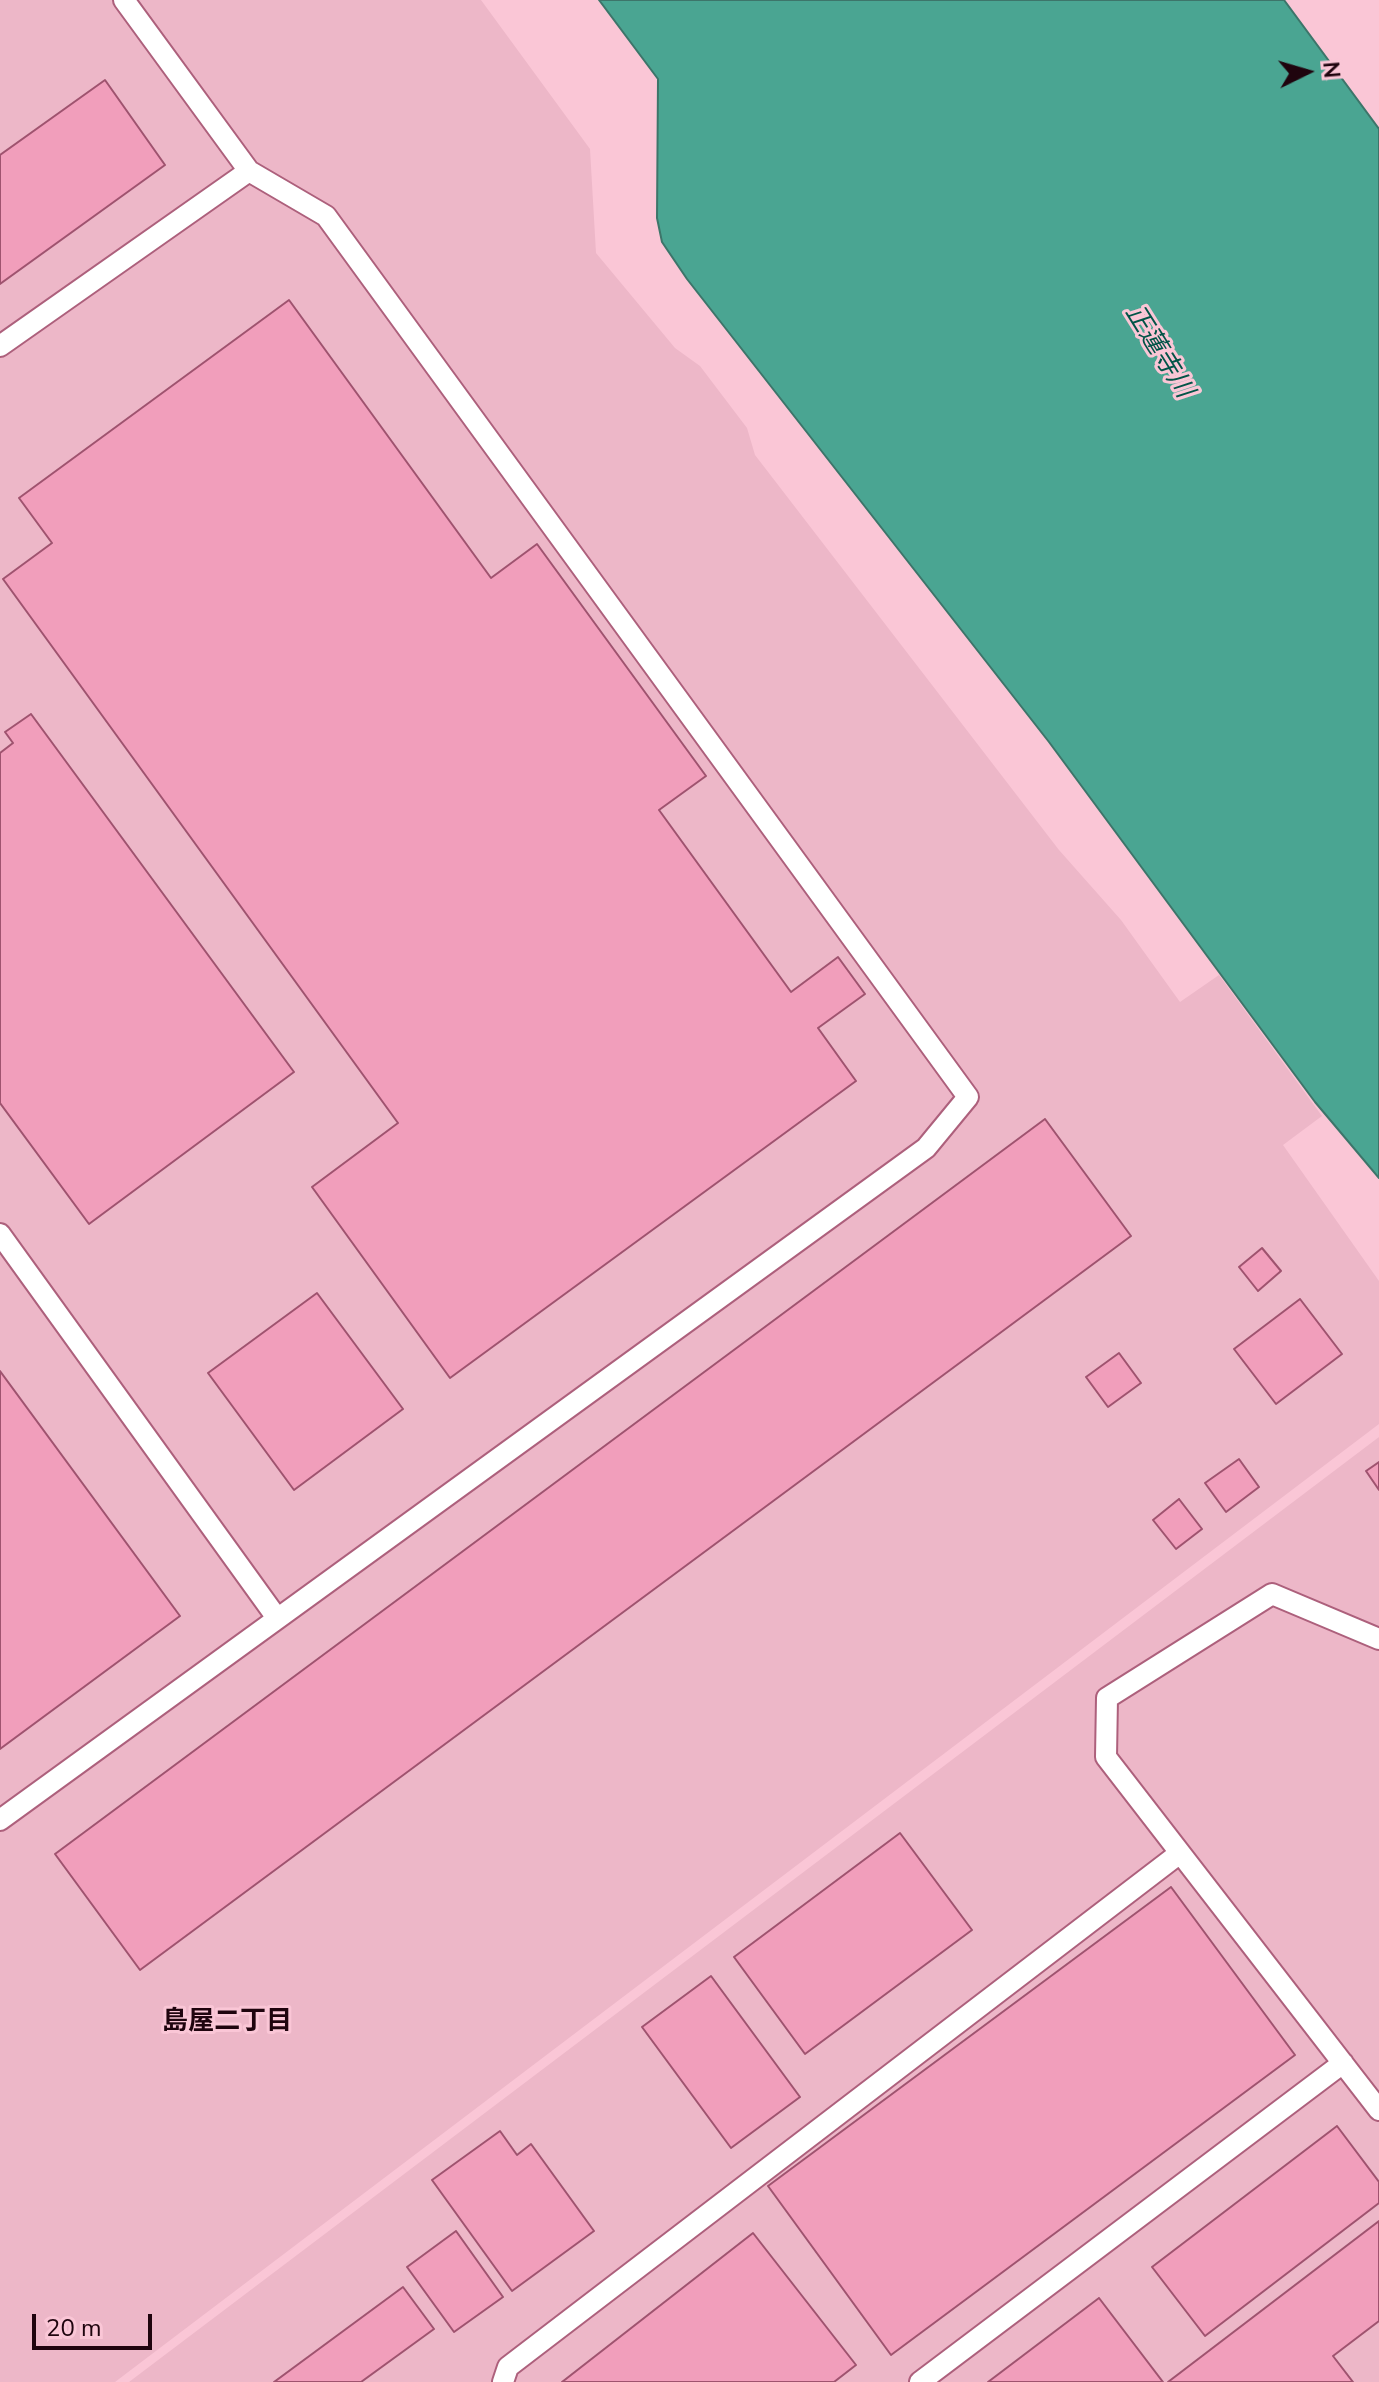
<!DOCTYPE html>
<html>
<head>
<meta charset="utf-8">
<style>
	body { margin:0 }
	#map { position:relative; width:1379px; height:2382px; overflow:hidden; background:#fac6d6; font-family:"Nunito Sans",sans-serif }
	canvas { display:block }
	.north { position:absolute; left:1267px; top:32px; width:80px; height:80px; -webkit-text-stroke:6px #fac6d6; paint-order:stroke; rotate:85deg; font-size:22px; font-weight:700; line-height:32px; text-align:center; color:#1f040e }
	.north::after { content:''; display:block; margin:auto; width:28px; height:36px; background:#1f040e; clip-path:polygon(50% 0,100% 100%,50% 72%,0 100%) }
	.scale { position:absolute; left:32px; top:2314px; width:120px; height:36px; box-sizing:border-box; border:4px solid #1f040e; border-top:0; padding-left:10px; font-size:24px; line-height:28px; white-space:nowrap; color:#1f040e; -webkit-text-stroke:6px #fac6d6; paint-order:stroke }
</style>
</head>
<body>
<div id="map">
<canvas width="1379" height="2382"></canvas>
<div class="north">N</div>
<div class="scale">20 m</div>
</div>
<script>
const ctx = document.querySelector('canvas').getContext('2d');
ctx.lineJoin = 'round';
function fillPath(path, color) { ctx.fillStyle = color; ctx.fill(path, 'evenodd'); }
const shape = rows => new Path2D(rows.map(r => 'M' + r).join(''));
function stroke(path, color, width, dash) { ctx.strokeStyle = color; ctx.lineWidth = width; ctx.lineCap = dash ? 'butt' : 'round'; ctx.setLineDash(dash || []); ctx.stroke(path); }
function write(font, color, halo, rows, align = 'center') {
  ctx.font = font + ' "Nunito Sans","Noto Sans JP",sans-serif'; ctx.lineWidth = 6; ctx.setLineDash([]); ctx.textBaseline = 'middle'; ctx.strokeStyle = halo; ctx.fillStyle = color; for (const [text, x, y, turn = 0] of rows) {
    ctx.save(); ctx.translate(x, y); ctx.rotate((+turn || 0) * Math.PI / 180); ctx.textAlign = isNaN(turn) ? turn : align; if (halo) ctx.strokeText(text, 0, 0); ctx.fillText(text, 0, 0); ctx.restore();
  }
}
fillPath(shape([
	[0,0,481,0,590,149,596,253,675,348,700,366,747,428,755,455,1059,850,1121,920,1180,1002,1219,975,1322,1116,1283,1145,1379,1281,1379,1424,115,2382,0,2382],
	[1379,1437,1379,2382,129,2382]
]), '#edb7c8');
const water = shape([
	[599,0,1284,0,1379,129,1379,1178,1315,1102,1049,742,687,279,662,242,657,218,658,79,599,0]
]);
fillPath(water, '#4aa592');
stroke(water, '#3d756a', 2);
const building = shape([
	[105,80,165,165,0,284,0,155,105,80],
	[289,300,491,578,537,544,706,776,659,810,791,992,838,957,865,994,818,1028,856,1081,450,1378,312,1187,398,1123,3,579,52,543,19,498,289,300],
	[31,714,294,1072,89,1224,0,1103,0,753,13,743,5,732,31,714],
	[1045,1119,1131,1236,140,1970,55,1854,1045,1119],
	[1262,1248,1281,1271,1258,1291,1239,1267,1262,1248],
	[317,1293,403,1409,294,1490,208,1373,317,1293],
	[1300,1299,1342,1354,1276,1404,1234,1349,1300,1299],
	[1119,1353,1141,1383,1108,1407,1086,1377,1119,1353],
	[0,1371,180,1616,0,1749,0,1371],
	[1239,1459,1259,1487,1226,1512,1205,1483,1239,1459],
	[1379,1462,1379,1490,1366,1471,1379,1462],
	[1179,1499,1202,1529,1176,1549,1153,1520,1179,1499],
	[900,1833,972,1930,805,2054,734,1957,900,1833],
	[1171,1887,1295,2055,891,2355,768,2186,1171,1887],
	[711,1976,800,2097,731,2148,642,2027,711,1976],
	[1337,2126,1379,2182,1379,2203,1205,2336,1152,2267,1337,2126],
	[500,2131,517,2155,531,2144,594,2231,512,2291,432,2180,500,2131],
	[1379,2221,1379,2321,1333,2356,1353,2382,1168,2382,1379,2221],
	[456,2231,503,2297,454,2332,407,2267,456,2231],
	[753,2233,856,2365,834,2382,562,2382,753,2233],
	[403,2287,434,2329,361,2382,274,2382,403,2287],
	[1099,2298,1163,2382,988,2382,1099,2298]
]);
fillPath(building, '#f19ebb');
stroke(building, '#9f536f', 2);
const lane = shape([
	[0,346,249,171,124,0],
	[0,1234,277,1618],
	[1379,1639,1272,1594,1107,1698,1106,1757,1379,2110],
	[0,1820,926,1148,968,1097,326,216,249,171],
	[503,2382,508,2367,1180,1853],
	[920,2382,1343,2063]
]);
stroke(lane, '#ad607c', 24);
stroke(lane, '#fff', 20);
write('italic 26px', '#015447', '#fac6d6', [
	["正蓮寺川",1158,352,58]
]);
write('bold 26px', '#1f040e', '#fac6d6', [
	["島屋二丁目",227,2023]
]);
</script>
</body>
</html>
